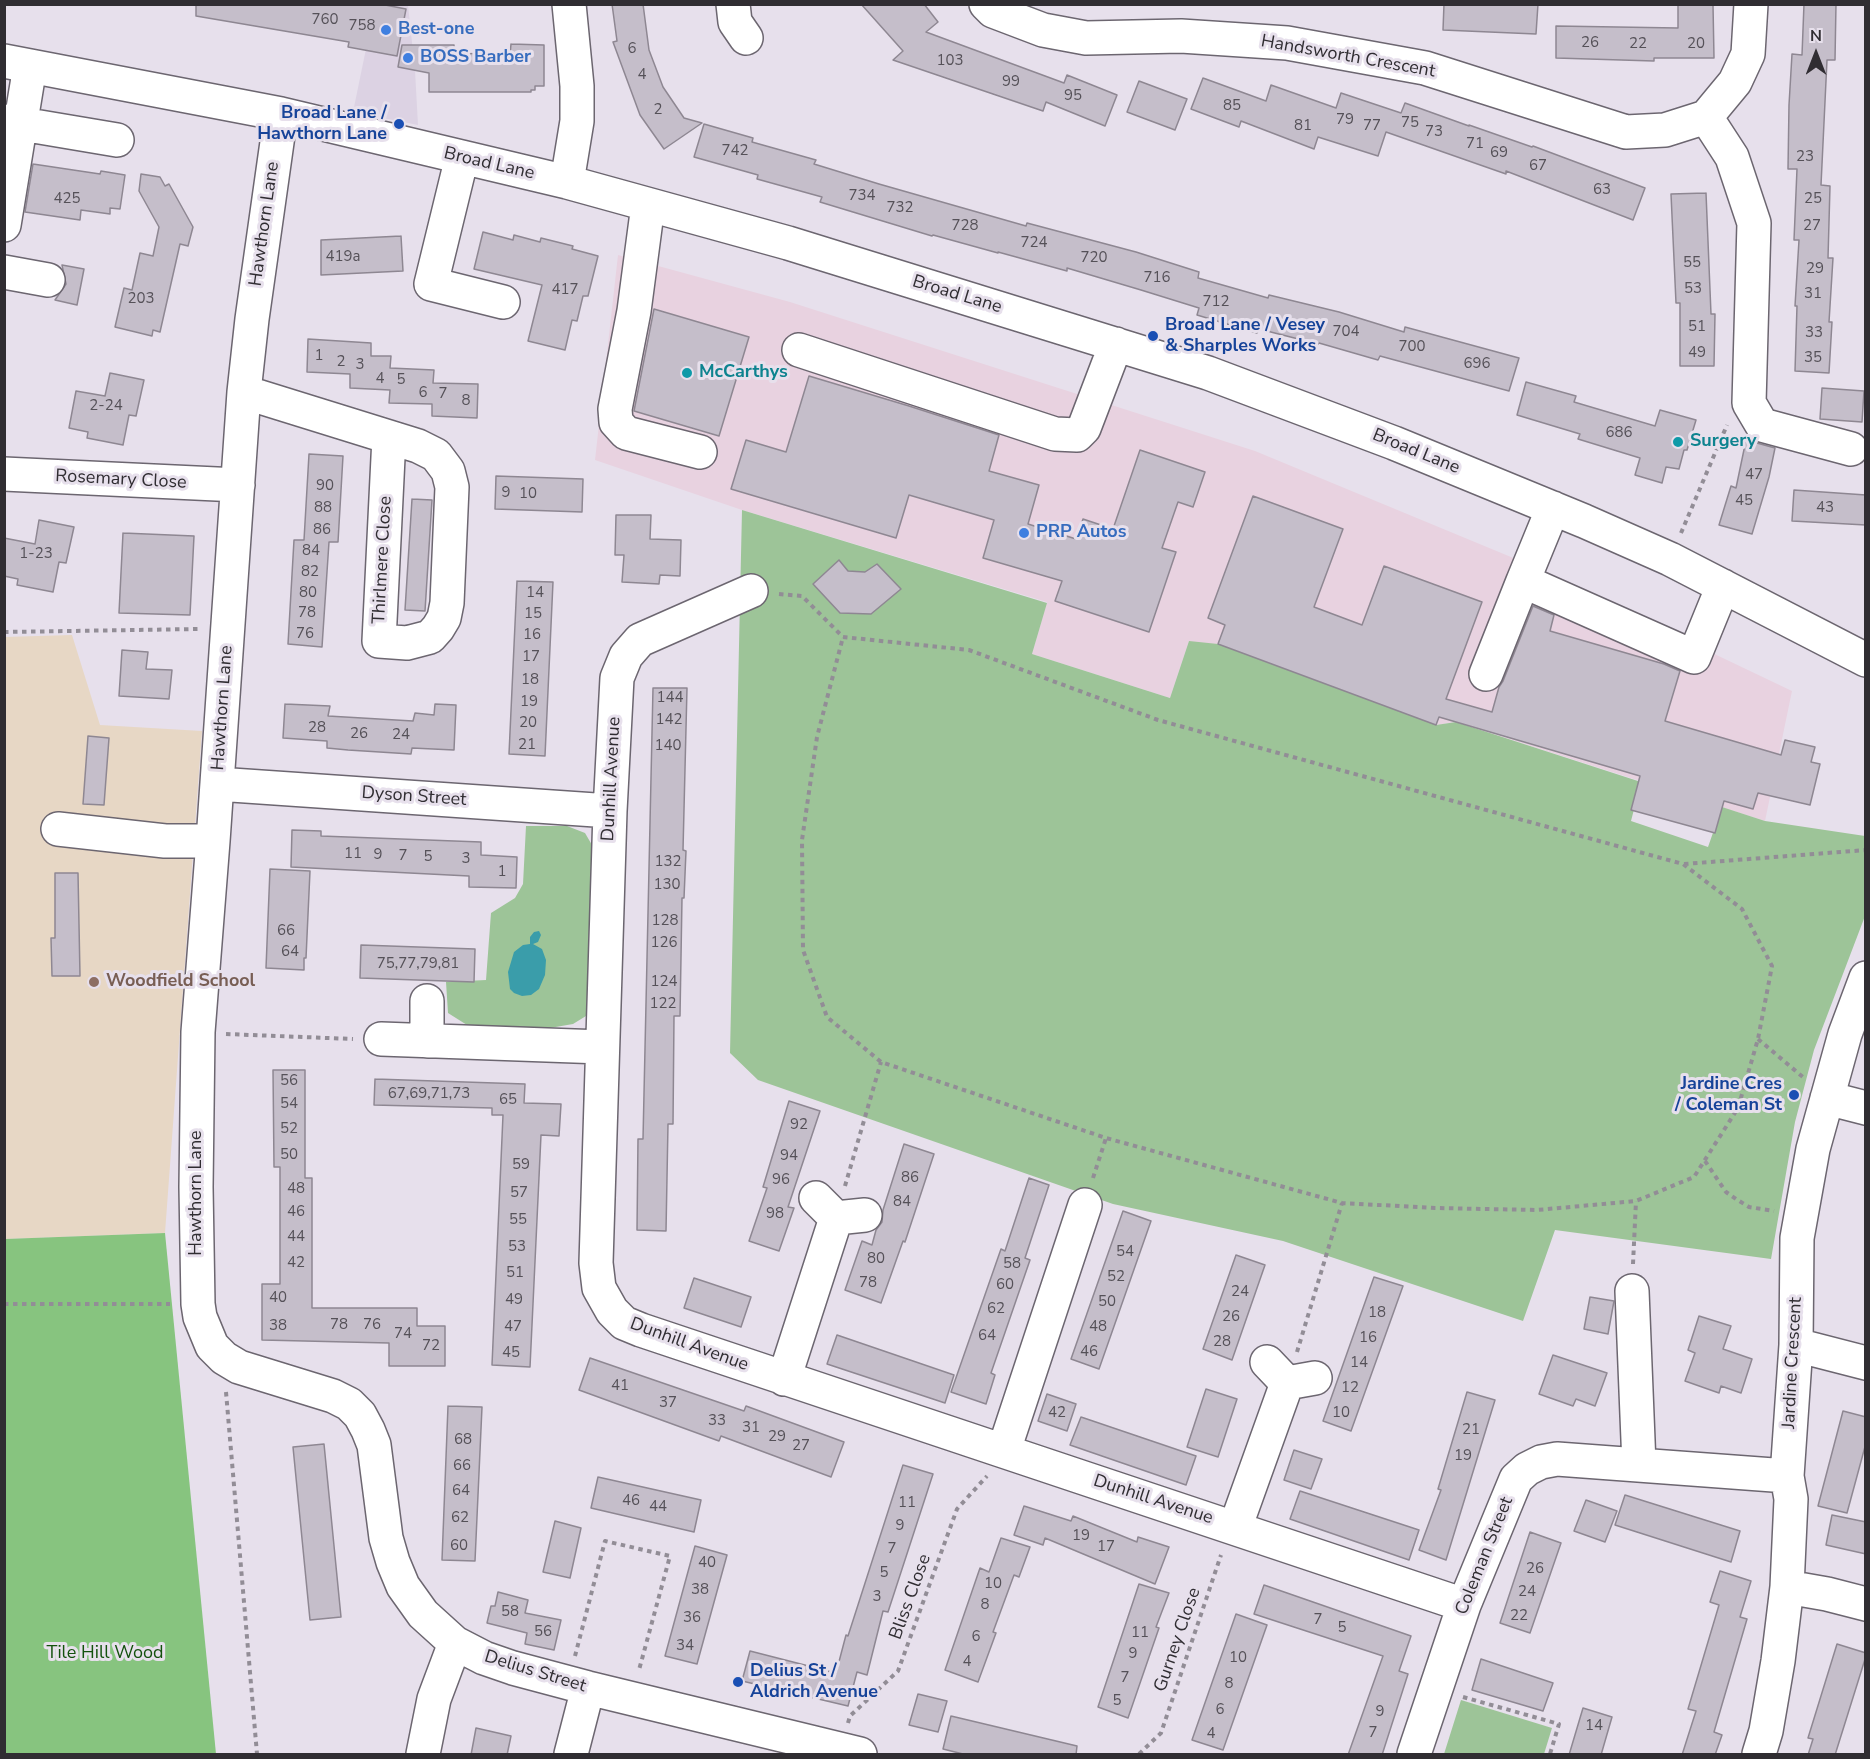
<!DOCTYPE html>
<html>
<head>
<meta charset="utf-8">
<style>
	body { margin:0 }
	#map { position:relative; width:1870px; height:1759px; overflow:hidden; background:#e7e0ec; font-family:"Nunito Sans",sans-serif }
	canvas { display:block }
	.frame { position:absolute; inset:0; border:6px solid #302d32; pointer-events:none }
	.north { position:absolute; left:1786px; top:24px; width:60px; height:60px; -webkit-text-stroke:4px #e7e0ec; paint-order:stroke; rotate:0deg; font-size:16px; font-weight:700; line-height:24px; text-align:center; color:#302d32 }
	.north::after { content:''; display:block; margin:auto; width:21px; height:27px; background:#302d32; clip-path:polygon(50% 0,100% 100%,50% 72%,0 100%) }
</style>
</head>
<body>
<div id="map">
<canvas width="1870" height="1759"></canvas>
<div class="frame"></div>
<div class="north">N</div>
</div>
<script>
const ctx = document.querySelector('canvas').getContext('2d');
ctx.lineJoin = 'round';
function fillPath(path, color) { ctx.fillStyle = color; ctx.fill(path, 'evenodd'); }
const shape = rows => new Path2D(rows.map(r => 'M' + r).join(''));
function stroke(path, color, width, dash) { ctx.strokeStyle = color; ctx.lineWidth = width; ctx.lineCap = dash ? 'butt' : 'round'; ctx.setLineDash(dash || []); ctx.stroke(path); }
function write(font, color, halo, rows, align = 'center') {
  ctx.font = font + ' "Nunito Sans",sans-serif'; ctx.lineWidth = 6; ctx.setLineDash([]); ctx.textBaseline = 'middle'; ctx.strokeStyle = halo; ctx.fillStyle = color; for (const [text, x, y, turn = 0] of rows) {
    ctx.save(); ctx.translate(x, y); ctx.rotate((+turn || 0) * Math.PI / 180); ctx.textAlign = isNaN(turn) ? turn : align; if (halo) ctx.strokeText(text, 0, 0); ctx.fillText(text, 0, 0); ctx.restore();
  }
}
fillPath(shape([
	[375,5,408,5,415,70,418,125,353,112]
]), '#dcd2e3');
fillPath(shape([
	[618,255,790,302,1255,451,1511,557,1792,691,1765,821,1456,722,1436,725,1189,641,1170,698,1032,654,1047,602,742,510,595,460]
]), '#e8d2e0');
fillPath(shape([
	[72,635,100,725,202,731,165,1233,5,1239,4,637]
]), '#e7d7c5');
fillPath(shape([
	[742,510,1047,603,1032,654,1170,698,1189,641,1218,644,1436,725,1456,722,1641,782,1631,821,1708,847,1722,807,1765,821,1865,836,1865,916,1814,1050,1795,1122,1771,1259,1555,1230,1523,1321,1283,1241,1113,1204,758,1080,730,1053],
	[526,826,567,826,585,833,592,845,590,949,586,1016,573,1024,544,1029,467,1025,448,1013,446,982,486,980,491,913,515,898,523,884],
	[1461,1700,1552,1728,1544,1754,1444,1754]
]), '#9dc498');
fillPath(shape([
	[165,1233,216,1754,5,1754,5,1239]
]), '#87c47f');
fillPath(shape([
	[539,931,541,935,538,942,533,944,542,949,546,960,545,975,539,989,531,995,522,996,514,993,510,989,508,972,514,952,523,945,530,944,530,937,534,932]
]), '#3a9daa');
const building = shape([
	[196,4,380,4,406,9,397,56,348,47,349,42,196,16,196,4],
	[612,4,643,4,649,50,663,87,684,118,702,123,664,149,640,115,613,42,617,41,612,4],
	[861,4,924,4,938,22,926,32,1064,83,1067,75,1117,95,1105,126,1046,102,1043,111,893,60,903,51,861,4],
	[1444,4,1538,4,1536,34,1443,30,1444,4],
	[1804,4,1836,4,1835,60,1827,60,1821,185,1830,186,1828,258,1833,258,1829,322,1832,322,1829,373,1795,371,1797,306,1795,306,1799,240,1794,240,1797,169,1788,169,1789,105,1792,54,1802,55,1804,4],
	[1678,5,1713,5,1714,58,1654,58,1654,61,1556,58,1556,26,1678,28,1678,5],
	[511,44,544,45,544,86,535,86,535,90,531,90,531,92,429,92,429,73,398,67,402,45,454,45,454,53,510,55,511,44],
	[1203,78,1266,101,1271,85,1336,108,1341,93,1401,113,1405,103,1469,126,1469,125,1532,147,1533,146,1645,188,1633,220,1506,171,1506,174,1386,132,1378,156,1318,137,1314,149,1241,121,1239,127,1191,109,1203,78],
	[1139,81,1187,99,1175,130,1127,112,1139,81],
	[704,124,753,138,752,142,816,160,814,164,879,184,1026,226,1027,223,1136,252,1199,272,1198,278,1268,298,1269,295,1339,312,1404,332,1405,327,1519,358,1509,391,1380,356,1378,360,1319,343,1318,344,1259,329,1257,333,1197,315,1199,308,1141,290,1067,268,1067,271,998,252,998,253,933,235,932,236,820,202,822,197,757,179,758,175,694,157,704,124],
	[33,164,100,174,101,171,125,175,120,209,110,208,110,214,81,210,80,220,25,212,33,164],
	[141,174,160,177,165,186,169,184,193,227,188,246,180,244,160,332,153,330,152,336,115,327,124,288,132,290,140,253,153,256,159,227,139,191,141,174],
	[1706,193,1711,314,1715,314,1714,366,1680,366,1680,303,1676,303,1671,194,1706,193],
	[483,232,513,240,514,235,540,242,541,238,573,246,572,249,598,256,588,296,583,296,577,321,572,320,565,350,528,341,542,285,474,269,483,232],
	[401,236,403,271,321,275,321,240,401,236],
	[62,265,84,269,77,305,55,300,66,284,62,265],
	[654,309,749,337,719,436,634,411,654,309],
	[308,339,371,343,371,356,391,356,390,368,434,370,433,383,478,384,477,418,432,416,432,404,389,403,390,390,350,388,350,374,307,372,308,339],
	[110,373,144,380,136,416,129,415,123,445,87,438,88,432,69,428,76,391,105,396,110,373],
	[809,376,909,406,999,435,989,471,1039,485,1028,524,1076,539,1083,519,1113,529,1140,450,1205,472,1193,507,1178,502,1162,548,1176,552,1149,632,1055,601,1062,581,983,558,994,520,909,495,896,538,731,489,746,440,786,452,809,376],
	[1526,382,1576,396,1574,402,1655,426,1660,410,1696,420,1687,450,1684,450,1679,469,1666,467,1662,483,1635,475,1640,458,1578,439,1580,434,1517,415,1526,382],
	[1822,388,1864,391,1862,422,1820,419,1822,388],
	[1746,440,1775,448,1769,477,1752,534,1719,525,1731,486,1736,488,1746,440],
	[309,454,343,456,338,542,329,542,322,647,288,644,294,540,304,540,309,454],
	[496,476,583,479,582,512,495,509,496,476],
	[1794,490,1866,495,1866,525,1792,521,1794,490],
	[1253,496,1343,529,1314,607,1362,625,1384,566,1482,602,1446,699,1492,712,1499,687,1503,681,1533,606,1554,615,1550,631,1664,664,1680,671,1665,721,1781,755,1785,740,1815,747,1811,762,1820,764,1810,805,1758,793,1753,809,1724,801,1715,833,1631,810,1640,776,1439,717,1436,725,1218,644,1225,625,1208,618,1253,496],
	[412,499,432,500,425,611,405,610,412,499],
	[616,515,651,515,650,539,681,540,680,576,660,575,659,584,622,582,624,555,615,555,616,515],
	[39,520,74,527,66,563,59,562,53,592,17,585,18,579,4,576,4,538,35,544,39,520],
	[123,533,194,536,190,615,119,613,123,533],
	[839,560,848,571,865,572,877,564,901,589,871,614,840,613,813,584,839,560],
	[517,581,553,582,545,756,509,754,517,581],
	[122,650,148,652,146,669,172,670,169,699,119,696,122,650],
	[653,688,687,688,683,850,686,851,684,898,682,898,680,1016,674,1016,673,1124,668,1124,666,1231,637,1230,638,1139,643,1139,653,688],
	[285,704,330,706,328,716,413,721,415,713,434,715,435,704,456,705,454,750,412,748,411,754,348,750,327,748,327,741,283,738,285,704],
	[88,736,109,738,104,805,83,804,88,736],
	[292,830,321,831,321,836,481,842,481,855,517,857,516,888,469,887,469,876,291,867,292,830],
	[270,869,310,871,306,958,304,958,304,970,266,968,270,869],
	[55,873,78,873,80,976,52,976,51,938,55,938,55,873],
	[361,945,475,949,474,982,360,978,361,945],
	[273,1070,305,1070,305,1178,312,1178,312,1308,417,1308,417,1326,445,1326,445,1366,389,1366,389,1343,262,1340,262,1284,280,1284,280,1167,274,1167,273,1070],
	[375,1079,525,1084,524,1103,561,1104,559,1136,541,1135,530,1367,492,1365,503,1115,492,1115,492,1108,374,1105,375,1079],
	[789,1101,820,1111,788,1207,794,1208,779,1251,749,1241,767,1188,763,1187,789,1101],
	[904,1144,934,1154,905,1242,903,1241,881,1303,845,1290,862,1241,872,1245,876,1230,882,1222,883,1210,904,1144],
	[1029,1178,1049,1185,1025,1258,1030,1260,991,1373,995,1375,986,1404,951,1392,1001,1249,1005,1251,1029,1178],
	[1123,1211,1151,1221,1099,1369,1071,1359,1123,1211],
	[1236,1255,1265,1265,1232,1360,1203,1349,1236,1255],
	[1374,1277,1403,1286,1351,1431,1323,1421,1374,1277],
	[694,1278,751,1297,741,1327,684,1308,694,1278],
	[1590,1297,1614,1301,1608,1334,1584,1329,1590,1297],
	[1699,1316,1731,1326,1723,1349,1752,1359,1741,1393,1721,1386,1719,1393,1685,1381,1695,1353,1688,1350,1699,1316],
	[837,1335,954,1375,945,1403,827,1364,837,1335],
	[1553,1355,1607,1373,1595,1406,1576,1399,1573,1406,1539,1394,1553,1355],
	[590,1358,744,1411,746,1406,844,1442,831,1477,721,1436,719,1441,579,1390,590,1358],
	[1206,1389,1237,1399,1218,1457,1187,1447,1206,1389],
	[1467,1392,1495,1400,1446,1560,1419,1550,1441,1490,1438,1489,1467,1392],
	[1047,1394,1076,1404,1067,1431,1038,1421,1047,1394],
	[448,1406,482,1407,475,1561,442,1560,448,1406],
	[1843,1411,1866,1417,1866,1443,1847,1513,1818,1506,1843,1411],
	[1081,1417,1196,1456,1186,1485,1070,1445,1081,1417],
	[324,1444,341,1617,310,1620,293,1447,324,1444],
	[1294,1450,1322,1459,1311,1489,1284,1480,1294,1450],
	[903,1465,933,1474,888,1612,883,1611,867,1675,857,1672,848,1706,742,1681,750,1651,836,1673,846,1635,848,1636,903,1465],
	[598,1477,701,1500,694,1532,591,1508,598,1477],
	[1300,1491,1419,1530,1409,1560,1290,1519,1300,1491],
	[1625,1495,1740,1531,1731,1562,1615,1525,1625,1495],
	[1586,1500,1617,1511,1605,1542,1574,1531,1586,1500],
	[1024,1506,1071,1521,1073,1516,1137,1542,1138,1537,1169,1547,1155,1584,1045,1538,1043,1545,1014,1535,1024,1506],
	[1832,1515,1866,1522,1866,1554,1826,1545,1832,1515],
	[555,1521,581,1528,570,1578,543,1572,555,1521],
	[1530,1532,1561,1543,1530,1633,1500,1623,1530,1532],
	[1001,1538,1030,1547,1019,1577,1014,1575,993,1632,996,1633,978,1682,945,1670,980,1568,989,1572,1001,1538],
	[695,1546,727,1555,697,1664,665,1656,695,1546],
	[1720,1571,1751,1581,1740,1617,1747,1619,1714,1732,1722,1735,1715,1755,1682,1755,1696,1711,1688,1709,1719,1605,1710,1602,1720,1571],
	[1139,1584,1169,1593,1156,1627,1159,1628,1128,1718,1098,1707,1139,1584],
	[1264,1585,1411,1636,1399,1671,1408,1674,1382,1755,1348,1755,1383,1656,1254,1614,1264,1585],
	[498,1592,528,1600,525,1613,561,1620,554,1650,525,1644,527,1633,487,1623,491,1606,495,1606,498,1592],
	[1236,1614,1267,1625,1223,1750,1192,1740,1236,1614],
	[1837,1644,1866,1653,1866,1656,1835,1755,1808,1755,1813,1739,1808,1738,1837,1644],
	[1481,1659,1553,1683,1543,1711,1472,1690,1481,1659],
	[918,1694,947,1701,938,1732,909,1725,918,1694],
	[1583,1708,1612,1717,1601,1755,1569,1755,1583,1708],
	[951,1716,1077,1746,1076,1755,967,1755,943,1749,951,1716],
	[476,1728,511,1736,507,1755,471,1755,476,1728]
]);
fillPath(building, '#c5beca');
stroke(building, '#8e8792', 1.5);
const minor = shape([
	[733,4,735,22,746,38],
	[986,4,993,11,1043,30,1086,38,1181,36,1287,43,1425,68,1626,132,1665,130,1706,117,1735,82,1748,54,1751,4],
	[4,61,281,114,567,182,788,243,1208,373,1394,443,1584,521,1670,559,1866,660],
	[281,114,252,319,244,392,213,841,198,1032,196,1187,198,1304,200,1317,212,1346,224,1358,239,1367,333,1396,349,1404,360,1415,368,1430,374,1445,386,1538,393,1562,403,1586,423,1614,455,1643,484,1658,513,1668,588,1688,860,1754],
	[1706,117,1732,157,1754,223,1749,403,1762,425,1851,449],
	[4,121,117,140],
	[462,157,431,284,503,302],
	[567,182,577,121,577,86,569,4],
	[648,205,634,311,615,409,616,422,626,433,700,452],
	[4,225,30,66],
	[4,272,48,280],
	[799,350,1055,434,1077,435,1084,428,1116,344],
	[244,392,418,446,436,455,448,471,452,487,447,603,444,618,438,628,430,637,407,643,379,641,389,437],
	[4,474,238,485],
	[1523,581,1553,508],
	[751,591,640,640,626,656,617,678,610,811,596,1263,599,1288,612,1311,624,1323,641,1330,1464,1605],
	[1486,674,1523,581,1694,657,1723,586],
	[217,784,610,811],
	[58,829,165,841,213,841],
	[381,1039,602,1047],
	[427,1041,427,1001],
	[1827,1098,1866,1108],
	[816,1198,836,1218,865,1215],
	[1632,1291,1639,1465],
	[1796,1345,1866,1363],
	[1267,1362,1287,1383,1315,1378],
	[784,1379,836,1218],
	[1004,1450,1085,1205],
	[1235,1528,1287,1383],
	[1787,1587,1827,1594,1866,1604],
	[423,1754,434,1699,455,1643],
	[571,1754,588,1688],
	[1414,1754,1464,1605,1516,1479,1527,1469,1541,1462,1557,1459,1787,1476],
	[1759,1754,1766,1731,1778,1661,1787,1587,1791,1499,1787,1476,1796,1345,1797,1238,1813,1149,1845,1034,1866,978]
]);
stroke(minor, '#6c6670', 36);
stroke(shape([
	[1681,533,1727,425],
	[779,594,802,596,843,637],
	[4,632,199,629],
	[843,637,969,650,1158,720,1683,864,1742,909,1772,966,1758,1039,1738,1108,1694,1177,1636,1201,1537,1210,1435,1208,1342,1203,1106,1138,881,1062,827,1017,803,950,802,840,817,737,843,637],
	[1684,864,1866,850],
	[226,1034,353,1039],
	[1758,1039,1804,1078],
	[1705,1161,1726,1192,1736,1199,1749,1207,1774,1211],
	[1093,1178,1106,1138],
	[845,1186,881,1062],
	[1633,1264,1636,1201],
	[4,1304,170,1304],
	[1297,1352,1342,1203],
	[226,1392,257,1754],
	[575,1656,605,1541,670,1556,639,1670],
	[1463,1697,1559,1724,1550,1754],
	[848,1723,850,1716,898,1671,957,1509,987,1476],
	[1139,1754,1161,1733,1221,1555]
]), '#928d96', 4, [4.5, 4.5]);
stroke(minor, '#fff', 33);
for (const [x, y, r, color] of [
	[386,30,6,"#3f7fe0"],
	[408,58,6,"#3f7fe0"],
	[399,124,6,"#1a4fb4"],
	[1153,336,6,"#1a4fb4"],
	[687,373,6,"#0f9aa8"],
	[1678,442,6,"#0f9aa8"],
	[1024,533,6,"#3f7fe0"],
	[94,982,6,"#8d6e63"],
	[1794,1095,6,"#1a4fb4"],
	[738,1682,6,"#1a4fb4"]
]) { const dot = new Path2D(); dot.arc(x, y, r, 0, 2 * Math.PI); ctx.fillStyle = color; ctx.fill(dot); stroke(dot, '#e7e0ec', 2); }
write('15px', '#555158', null, [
	["760",325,20],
	["758",362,26],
	["26",1590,43],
	["22",1638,44],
	["20",1696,44],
	["6",632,49],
	["103",950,61],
	["4",642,75],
	["99",1011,82],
	["95",1073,96],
	["85",1232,106],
	["2",658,110],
	["79",1345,120],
	["75",1410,123],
	["81",1303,126],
	["77",1372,126],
	["73",1434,132],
	["71",1475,144],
	["742",735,151],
	["69",1499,153],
	["23",1805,157],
	["67",1538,166],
	["63",1602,190],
	["734",862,196],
	["425",67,199],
	["25",1813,199],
	["732",900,208],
	["728",965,226],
	["27",1812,226],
	["724",1034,243],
	["419a",343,257],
	["720",1094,258],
	["55",1692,263],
	["29",1815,269],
	["716",1157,278],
	["53",1693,289],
	["417",565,290],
	["31",1813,294],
	["203",141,299],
	["712",1216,302],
	["51",1697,327],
	["704",1346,332],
	["33",1814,333],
	["700",1412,347],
	["49",1697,353],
	["1",319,356],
	["35",1813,358],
	["2",341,362],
	["696",1477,364],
	["3",360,365],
	["4",380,379],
	["5",401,380],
	["6",423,393],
	["7",443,394],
	["8",466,401],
	["2-24",106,406],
	["686",1619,433],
	["47",1754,475],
	["90",325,486],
	["9",506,493],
	["10",528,494],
	["45",1744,501],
	["88",323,508],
	["43",1825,508],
	["86",322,530],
	["84",311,551],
	["1-23",36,554],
	["82",310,572],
	["80",308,593],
	["14",535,593],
	["78",307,613],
	["15",533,614],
	["76",305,634],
	["16",532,635],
	["17",531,657],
	["18",530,680],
	["144",670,698],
	["19",529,702],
	["142",669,720],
	["20",528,723],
	["28",317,728],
	["26",359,734],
	["24",401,735],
	["21",527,745],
	["140",668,746],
	["11",353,854],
	["9",378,855],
	["7",403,856],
	["5",428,857],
	["3",466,859],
	["132",668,862],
	["1",502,872],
	["130",667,885],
	["128",665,921],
	["66",286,931],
	["126",664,943],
	["64",290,952],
	["75,77,79,81",418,964],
	["124",664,982],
	["122",663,1004],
	["56",289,1081],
	["67,69,71,73",429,1094],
	["65",508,1100],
	["54",289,1104],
	["92",799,1125],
	["52",289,1129],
	["50",289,1155],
	["94",789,1156],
	["59",521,1165],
	["86",910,1178],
	["96",781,1180],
	["48",296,1189],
	["57",519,1193],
	["84",902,1202],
	["46",296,1212],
	["98",775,1214],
	["55",518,1220],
	["44",296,1237],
	["53",517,1247],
	["54",1125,1252],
	["80",876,1259],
	["42",296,1263],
	["58",1012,1264],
	["51",515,1273],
	["52",1116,1277],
	["78",868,1283],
	["60",1005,1285],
	["24",1240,1292],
	["40",278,1298],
	["49",514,1300],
	["50",1107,1302],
	["62",996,1309],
	["18",1377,1313],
	["26",1231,1317],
	["78",339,1325],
	["76",372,1325],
	["38",278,1326],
	["47",513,1327],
	["48",1098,1327],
	["74",403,1334],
	["64",987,1336],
	["16",1368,1338],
	["28",1222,1342],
	["72",431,1346],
	["46",1089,1352],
	["45",511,1353],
	["14",1359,1363],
	["41",620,1386],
	["12",1350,1388],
	["37",668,1403],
	["42",1057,1413],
	["10",1341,1413],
	["33",717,1421],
	["31",751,1428],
	["21",1471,1430],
	["29",777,1437],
	["68",463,1440],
	["27",801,1446],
	["19",1463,1456],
	["66",462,1466],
	["64",461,1491],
	["46",631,1501],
	["11",907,1503],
	["44",658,1507],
	["62",460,1518],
	["9",900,1526],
	["19",1081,1536],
	["60",459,1546],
	["17",1106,1547],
	["7",892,1549],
	["40",707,1563],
	["26",1535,1569],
	["5",884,1573],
	["10",993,1584],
	["38",700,1590],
	["24",1527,1592],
	["3",877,1597],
	["8",985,1605],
	["58",510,1612],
	["22",1519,1616],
	["36",692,1618],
	["7",1318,1620],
	["5",1342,1628],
	["56",543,1632],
	["11",1140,1633],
	["6",976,1637],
	["34",685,1646],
	["9",1133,1654],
	["10",1238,1658],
	["4",967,1662],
	["7",1125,1678],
	["8",1229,1684],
	["5",1117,1701],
	["6",1220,1710],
	["9",1380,1712],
	["14",1594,1726],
	["7",1373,1733],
	["4",1211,1734]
]);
write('bold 18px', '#366cbe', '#e7e0ec', [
	["Best-one",398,30],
	["BOSS Barber",420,58],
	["PRP Autos",1036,533]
], 'left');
write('18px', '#302d32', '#e7e0ec', [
	["Handsworth Crescent",1348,57,10],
	["Broad Lane",489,164,13],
	["Hawthorn Lane",265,224,-82],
	["Broad Lane",957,295,17],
	["Broad Lane",1416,452,22],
	["Rosemary Close",121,480,3],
	["Thirlmere Close",383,560,-87],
	["Hawthorn Lane",223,708,-86],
	["Dunhill Avenue",612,779,-87],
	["Dyson Street",414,797,4],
	["Hawthorn Lane",197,1193,-90],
	["Dunhill Avenue",689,1345,20],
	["Jardine Crescent",1793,1363,-87],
	["Dunhill Avenue",1153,1500,18],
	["Coleman Street",1485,1556,-68],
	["Bliss Close",911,1597,-70],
	["Gurney Close",1178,1640,-71],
	["Delius Street",535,1672,17]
]);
write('bold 18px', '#164399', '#e7e0ec', [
	["Broad Lane /",387,114],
	["Hawthorn Lane",387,135],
	["Broad Lane / Vesey",1165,326,"left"],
	["& Sharples Works",1165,347,"left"],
	["Jardine Cres",1782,1085],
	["/ Coleman St",1782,1106],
	["Delius St /",750,1672,"left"],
	["Aldrich Avenue",750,1693,"left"]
], 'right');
write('bold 18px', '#0d838f', '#e7e0ec', [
	["McCarthys",699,373],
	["Surgery",1690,442]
], 'left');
write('bold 18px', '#785e54', '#e7e0ec', [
	["Woodfield School",106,982]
], 'left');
write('18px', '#13510d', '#e7e0ec', [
	["Tile Hill Wood",105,1654]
]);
</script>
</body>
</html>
